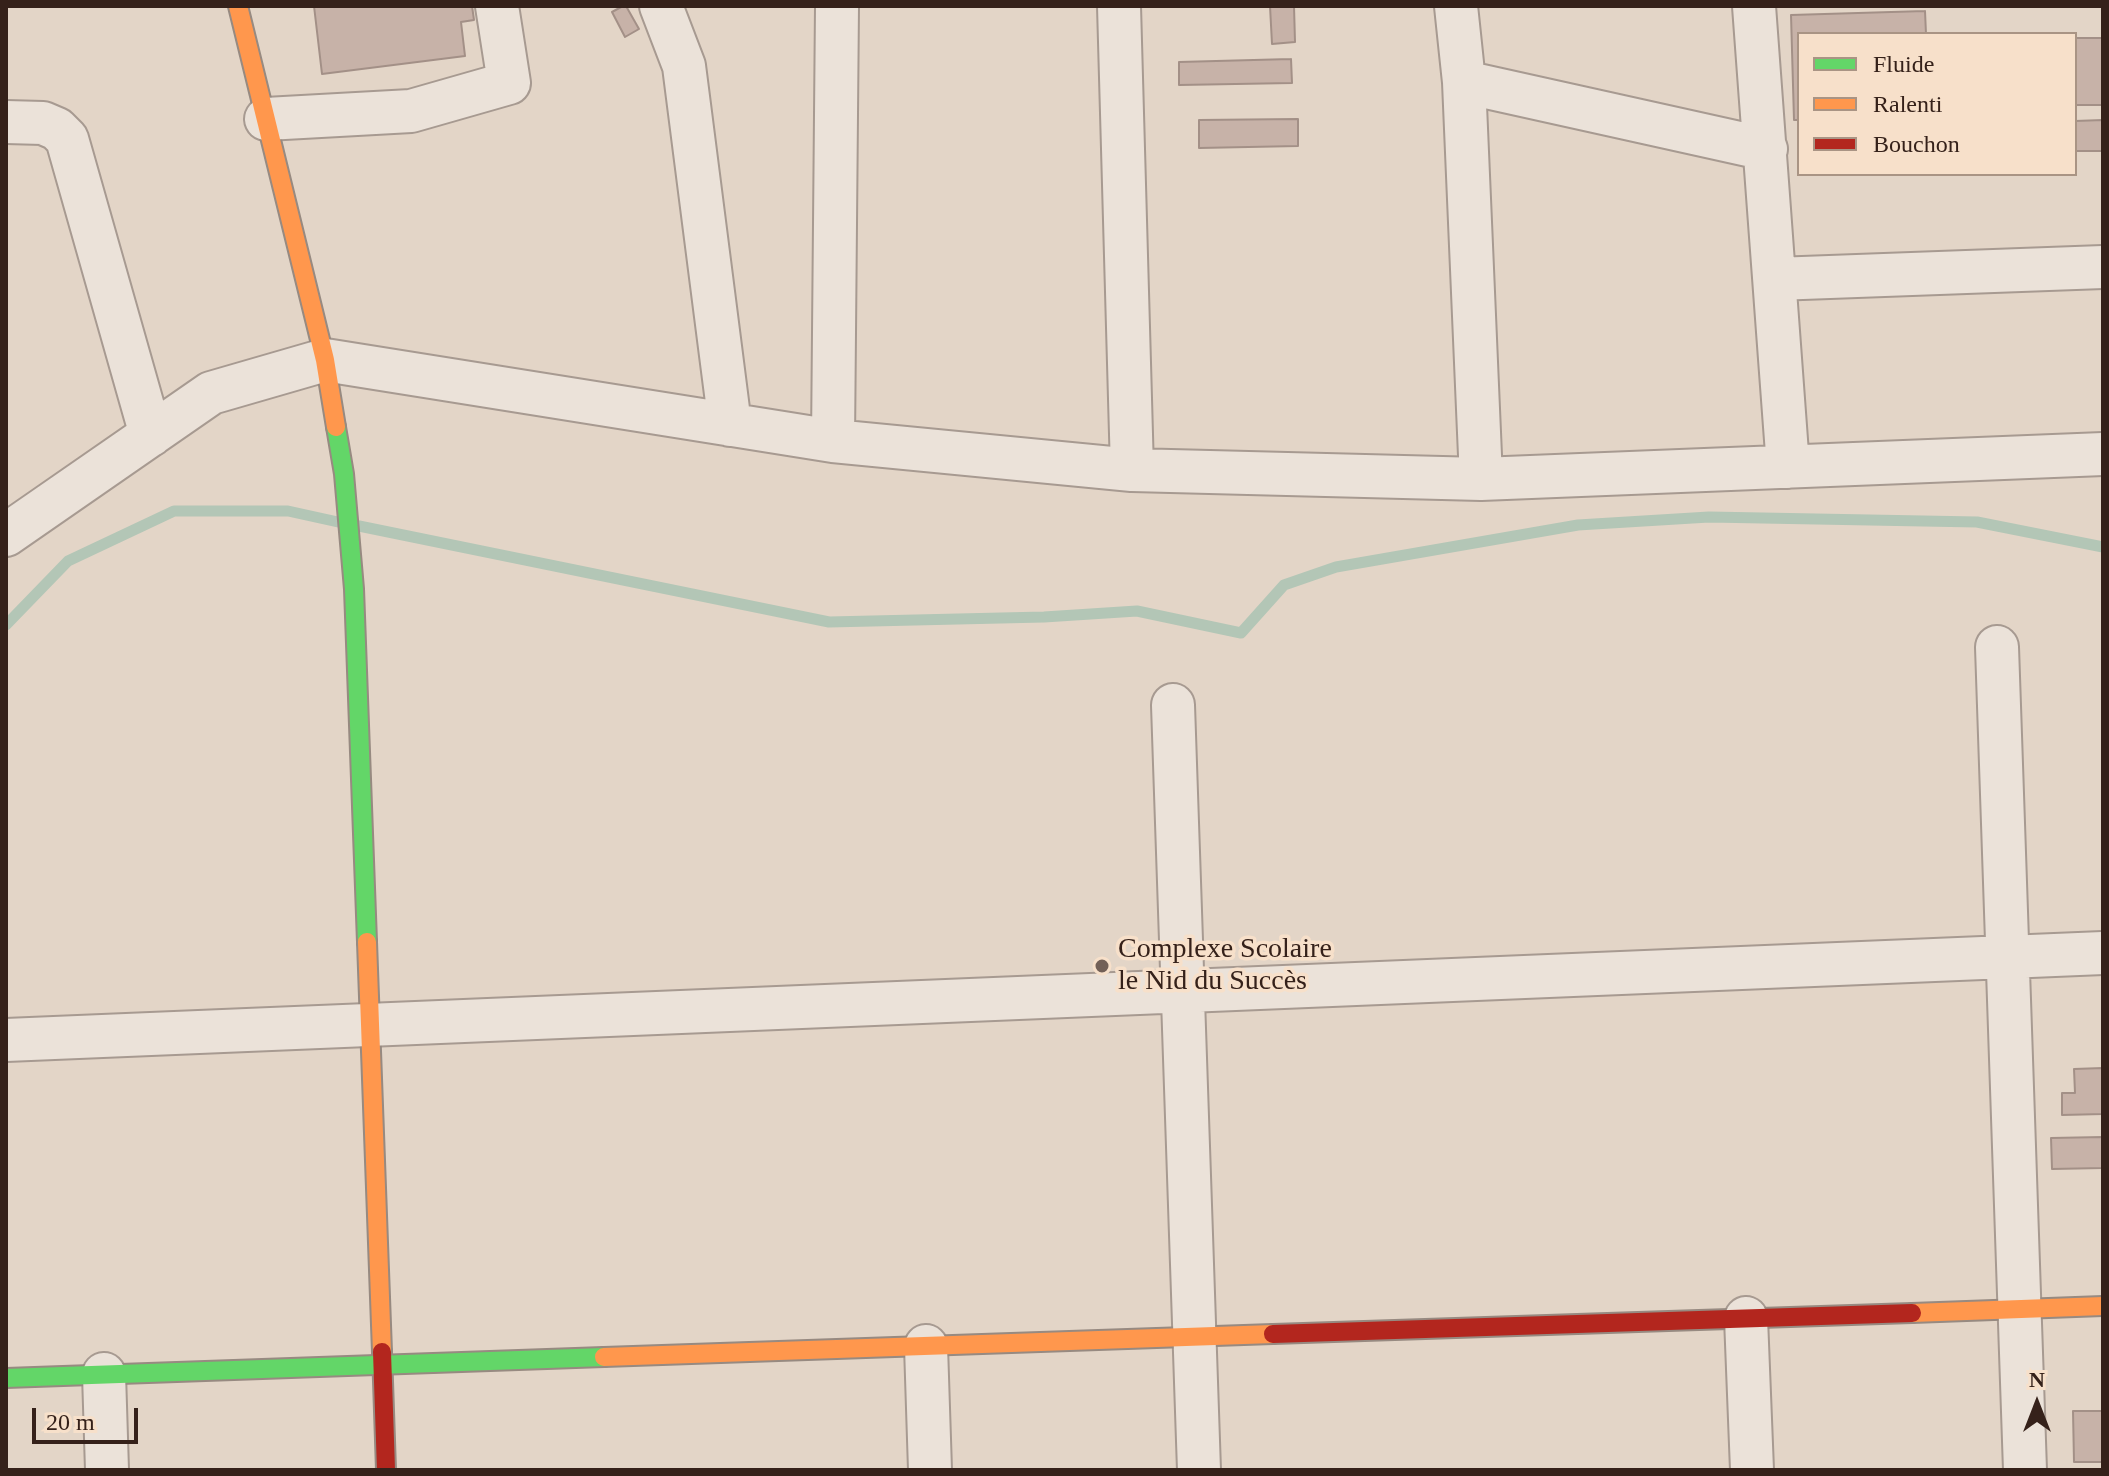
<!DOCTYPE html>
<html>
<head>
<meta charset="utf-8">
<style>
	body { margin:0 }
	#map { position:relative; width:2109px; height:1476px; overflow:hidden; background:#e3d5c7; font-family:Georgia,serif }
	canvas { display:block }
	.frame { position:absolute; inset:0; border:8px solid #35211a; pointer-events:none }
	.legend { position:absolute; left:1797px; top:32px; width:280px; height:144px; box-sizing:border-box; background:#f7e0ca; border:2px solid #a99484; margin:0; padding:10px 14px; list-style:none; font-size:24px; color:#35211a }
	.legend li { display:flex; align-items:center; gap:16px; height:40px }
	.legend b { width:40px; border:2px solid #a99484 }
	.north { position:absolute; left:1997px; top:1364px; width:80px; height:80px; -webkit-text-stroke:6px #f7e0ca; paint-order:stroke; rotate:0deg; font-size:22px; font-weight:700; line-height:32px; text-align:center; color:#35211a }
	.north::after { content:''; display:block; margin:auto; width:28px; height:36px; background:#35211a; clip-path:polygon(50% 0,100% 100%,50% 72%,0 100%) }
	.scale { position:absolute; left:32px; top:1408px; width:106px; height:36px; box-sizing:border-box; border:4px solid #35211a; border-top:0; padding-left:10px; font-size:24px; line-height:28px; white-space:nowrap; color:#35211a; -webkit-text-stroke:6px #f7e0ca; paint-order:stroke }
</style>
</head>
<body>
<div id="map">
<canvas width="2109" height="1476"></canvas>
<div class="frame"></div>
<ul class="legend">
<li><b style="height:10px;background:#63d668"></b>Fluide</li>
<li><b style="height:10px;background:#ff974d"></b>Ralenti</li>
<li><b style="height:10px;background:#b3261e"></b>Bouchon</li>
</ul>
<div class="north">N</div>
<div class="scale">20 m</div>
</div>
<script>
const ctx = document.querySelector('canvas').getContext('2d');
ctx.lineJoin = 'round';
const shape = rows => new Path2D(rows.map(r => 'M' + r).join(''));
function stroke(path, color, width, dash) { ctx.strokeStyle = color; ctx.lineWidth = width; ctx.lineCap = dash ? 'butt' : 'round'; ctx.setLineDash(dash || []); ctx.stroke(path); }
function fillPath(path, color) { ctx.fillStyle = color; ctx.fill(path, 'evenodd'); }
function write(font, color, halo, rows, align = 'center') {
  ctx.font = font + ' Georgia,serif'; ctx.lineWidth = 7; ctx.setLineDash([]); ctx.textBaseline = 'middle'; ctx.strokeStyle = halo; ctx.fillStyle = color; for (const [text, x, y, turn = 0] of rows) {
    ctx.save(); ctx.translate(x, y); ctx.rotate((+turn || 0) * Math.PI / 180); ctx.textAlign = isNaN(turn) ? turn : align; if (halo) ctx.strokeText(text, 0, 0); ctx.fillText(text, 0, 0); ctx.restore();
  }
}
stroke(shape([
	[359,526,829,622,1044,617,1137,611,1241,633,1284,585,1336,567,1578,525,1709,517,1977,522,2103,547],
	[6,625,68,561,174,511,288,511,338,522]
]), '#b3c6b6', 11);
const building = shape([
	[314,6,472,6,474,20,461,22,465,56,322,74,314,6],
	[623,6,626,6,639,29,625,37,612,12,623,6],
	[1270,6,1294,6,1295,42,1272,44,1270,6],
	[1925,11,1926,34,1799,34,1799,120,1794,120,1791,15,1925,11],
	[2075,38,2103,38,2103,105,2075,105,2075,38],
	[1291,59,1292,83,1179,85,1179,62,1291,59],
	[1298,119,1298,146,1199,148,1199,120,1298,119],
	[2103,120,2103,151,2075,151,2075,121,2103,120],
	[2103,1068,2103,1114,2062,1115,2062,1093,2075,1093,2074,1069,2103,1068],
	[2103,1137,2103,1168,2052,1169,2051,1138,2103,1137],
	[2073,1411,2103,1411,2103,1462,2074,1462,2073,1411]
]);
fillPath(building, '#c7b2a8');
stroke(building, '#a39087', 2);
const street = shape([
	[661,6,684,66,730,425],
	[1119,6,1132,470],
	[1456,6,1464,82,1481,479],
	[1754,6,1788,467],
	[1464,82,1766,149],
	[266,119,411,111,509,83,497,6],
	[6,122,43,123,57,129,67,139,151,435],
	[1775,279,2103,267],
	[833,441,837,6],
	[6,535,211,393,325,360,833,441,1132,470,1481,479,2103,454],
	[1997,647,2025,1470],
	[1173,705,1199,1470],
	[6,1040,2103,953],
	[1746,1318,1752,1470],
	[926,1346,930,1470],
	[104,1374,107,1470]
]);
const fast = shape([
	[336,427,344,474,354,589,367,942],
	[6,1378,604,1357]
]);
const slow = shape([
	[238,6,325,360,336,427],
	[367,942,382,1352],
	[1912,1313,2103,1306],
	[604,1357,1273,1334]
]);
const jam = shape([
	[1273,1334,1912,1313],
	[382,1352,386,1470]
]);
stroke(street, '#a79a91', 46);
stroke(fast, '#978a81', 22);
stroke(slow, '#978a81', 22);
stroke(jam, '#978a81', 22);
stroke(street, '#ebe2d9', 42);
stroke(fast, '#63d668', 18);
stroke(slow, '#ff974d', 18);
stroke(jam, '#b3261e', 18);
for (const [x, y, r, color] of [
	[1102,966,8,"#726057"]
]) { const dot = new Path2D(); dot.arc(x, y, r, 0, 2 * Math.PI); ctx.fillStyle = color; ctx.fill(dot); stroke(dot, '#f7e0ca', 3); }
write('28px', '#35211a', '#f7e0ca', [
	["Complexe Scolaire",1118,950],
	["le Nid du Succès",1118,982]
], 'left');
</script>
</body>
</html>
